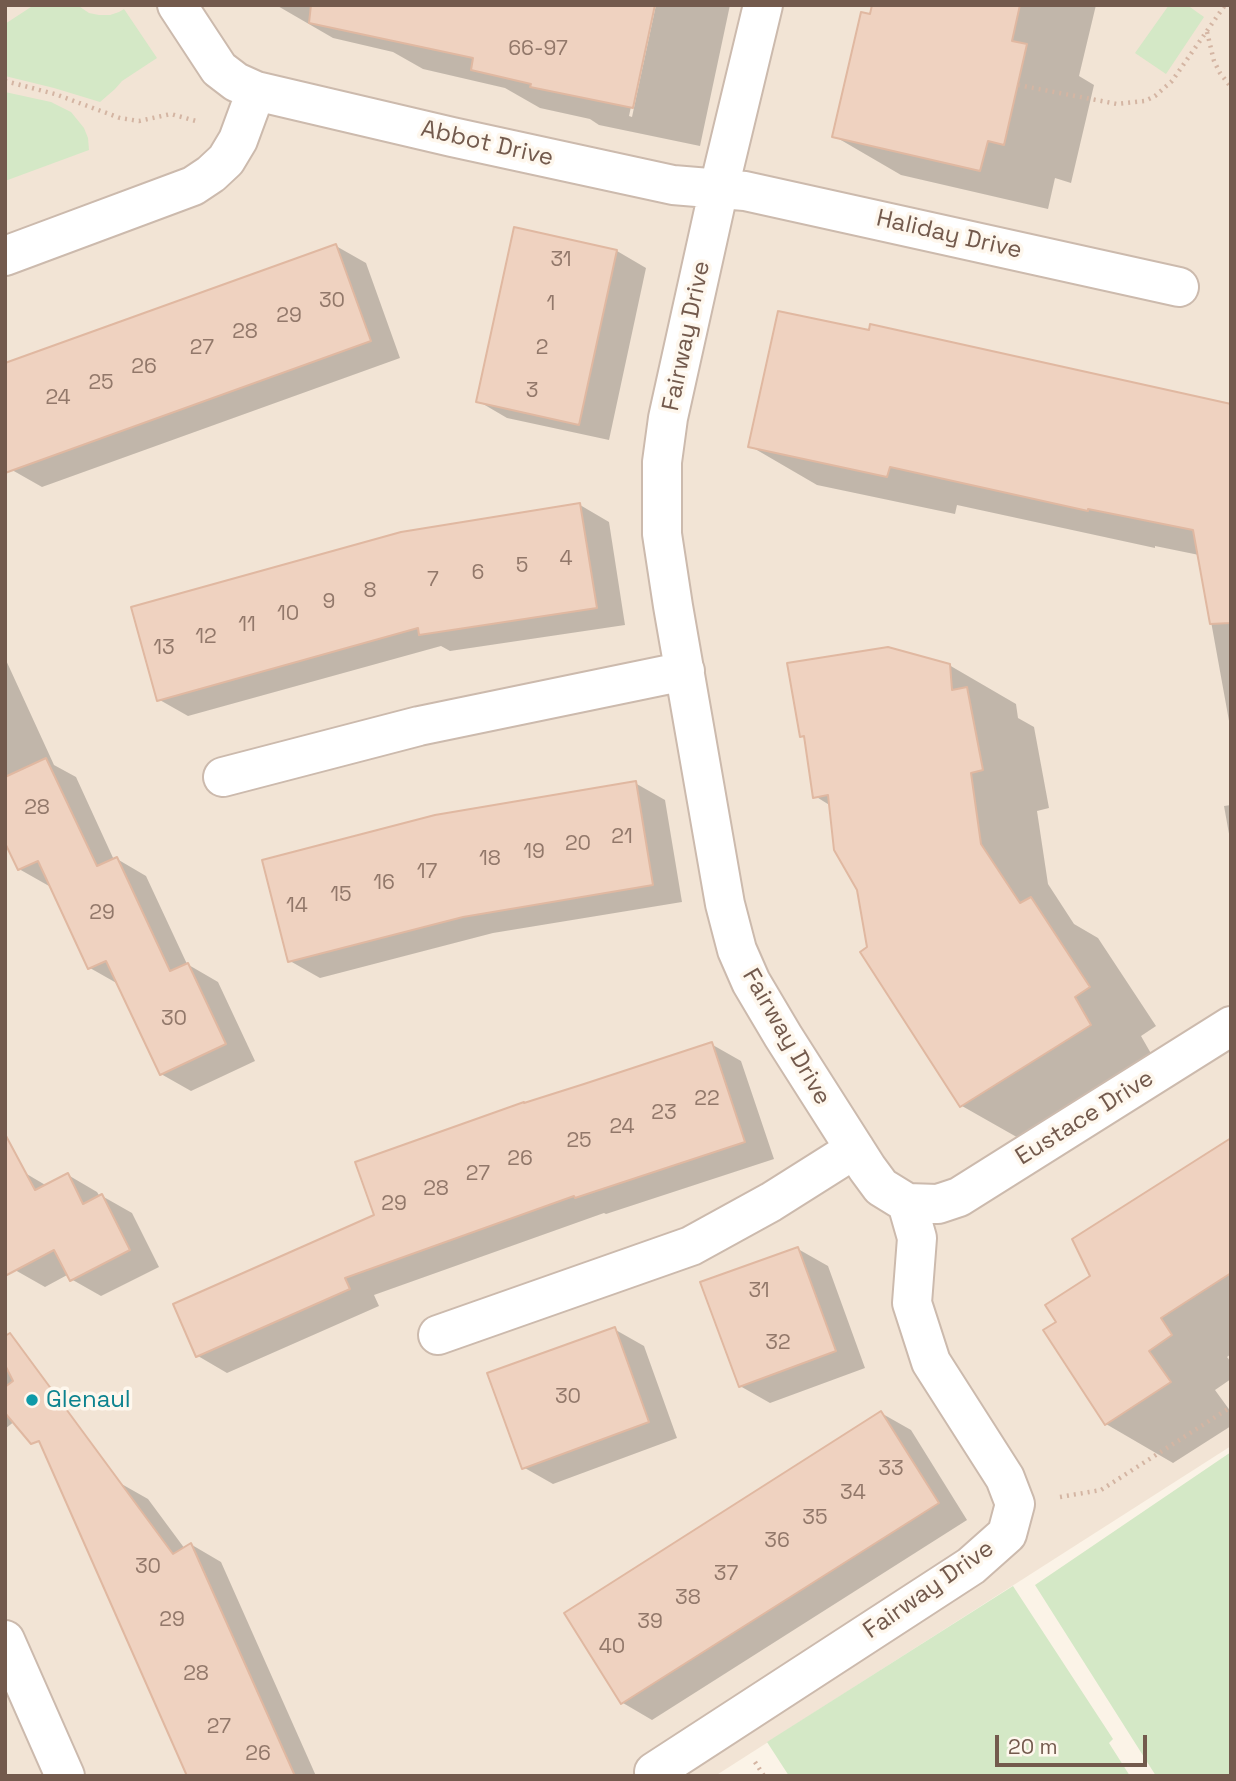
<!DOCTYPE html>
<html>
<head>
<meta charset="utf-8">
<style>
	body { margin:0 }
	#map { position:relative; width:1236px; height:1781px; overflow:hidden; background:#fbf3e7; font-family:"Space Grotesk",sans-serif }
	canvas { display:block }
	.frame { position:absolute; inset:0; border:7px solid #735a4d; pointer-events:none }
	.scale { position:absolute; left:995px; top:1735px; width:152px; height:32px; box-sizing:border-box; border:4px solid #735a4d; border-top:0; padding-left:9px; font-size:21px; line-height:24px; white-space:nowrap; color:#735a4d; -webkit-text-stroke:5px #fef7ed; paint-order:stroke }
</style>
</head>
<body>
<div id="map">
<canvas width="1236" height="1781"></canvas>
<div class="frame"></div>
<div class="scale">20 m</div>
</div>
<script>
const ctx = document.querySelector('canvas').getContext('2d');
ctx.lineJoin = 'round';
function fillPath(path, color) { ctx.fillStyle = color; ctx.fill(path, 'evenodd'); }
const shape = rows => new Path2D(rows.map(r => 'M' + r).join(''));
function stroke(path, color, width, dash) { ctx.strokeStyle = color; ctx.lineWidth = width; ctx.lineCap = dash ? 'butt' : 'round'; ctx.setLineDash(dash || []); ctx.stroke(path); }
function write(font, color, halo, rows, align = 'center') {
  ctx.font = font + ' "Space Grotesk",sans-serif'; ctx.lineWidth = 7; ctx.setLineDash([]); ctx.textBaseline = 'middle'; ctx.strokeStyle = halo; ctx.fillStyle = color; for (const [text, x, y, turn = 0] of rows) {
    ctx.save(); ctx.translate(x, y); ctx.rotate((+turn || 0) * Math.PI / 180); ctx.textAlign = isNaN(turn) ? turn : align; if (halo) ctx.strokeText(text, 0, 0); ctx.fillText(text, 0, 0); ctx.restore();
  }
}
fillPath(shape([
	[5,5,1231,5,1231,1446,715,1776,5,1776]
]), '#f2e4d5');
fillPath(shape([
	[34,5,77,5,89,13,99,15,110,15,119,12,124,9,157,58,122,81,115,89,100,102,54,88,5,76,5,24],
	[1169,5,1187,5,1204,17,1166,74,1135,53],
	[5,92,51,102,71,112,84,128,88,138,89,150,5,181],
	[1231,1452,1231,1775,1156,1776,1035,1585],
	[1013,1586,1113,1739,1109,1743,1130,1776,789,1776,767,1742]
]), '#d4e8c6');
fillPath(shape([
	[276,5,653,5,629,116,632,117,656,5,730,5,700,146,599,125,590,119,540,108,505,88,423,69,393,52,333,38],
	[874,5,1096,5,1079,76,1094,85,1071,183,1055,178,1048,209,901,175,834,136],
	[336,246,366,263,400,358,42,487,12,470],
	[617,251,646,268,609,440,507,418,478,401],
	[1231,405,1231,732,1199,555,1155,546,1155,548,957,505,955,514,817,485,750,446],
	[580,505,609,522,625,625,450,651,441,646,188,716,158,699],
	[5,658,54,765,76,777,114,860,117,859,146,876,187,964,218,982,255,1061,191,1091,161,1074,120,985,90,968,51,885,49,886,19,869,5,838],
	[949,665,1016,704,1018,718,1034,727,1049,808,1037,811,1048,884,1074,924,1098,938,1156,1026,1141,1036,1157,1064,1029,1144,962,1106,869,948,859,889,831,806,815,796,806,738,802,736],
	[635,783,665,800,682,902,493,933,320,978,290,961],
	[1231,805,1231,845,1224,806],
	[711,1044,741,1061,774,1159,606,1214,604,1213,374,1295,379,1306,227,1373,198,1356,376,1216],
	[1231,1140,1231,1354,1227,1357,1231,1362,1231,1379,1215,1390,1231,1412,1231,1426,1173,1463,1106,1424,1058,1323,1093,1276],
	[25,1173,47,1186,68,1175,97,1192,100,1197,102,1196,132,1213,159,1267,101,1296,71,1279,69,1274,45,1287,15,1270],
	[798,1249,828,1266,865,1368,770,1403,740,1386],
	[614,1329,644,1346,677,1438,553,1484,523,1467],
	[5,1353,42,1399,5,1429],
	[881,1413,911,1430,967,1520,652,1720,623,1703,566,1614],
	[118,1482,148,1499,185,1549,192,1545,221,1562,316,1776,189,1776]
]), '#0003');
const building = shape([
	[311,5,655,5,633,108,530,87,531,84,471,70,473,58,309,23,311,5],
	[872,5,1020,5,1012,41,1027,44,1004,145,988,141,980,171,832,137,861,12,870,14,872,5],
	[514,227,617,250,579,425,476,402,514,227],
	[336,244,371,341,5,473,5,363,336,244],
	[778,311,869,330,870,324,1231,404,1231,623,1210,624,1193,530,1088,509,1088,511,890,467,887,477,748,447,778,311],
	[580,503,597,608,419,635,418,628,157,701,131,607,401,532,580,503],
	[888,647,950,664,952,690,967,687,983,770,971,773,981,844,1020,903,1031,897,1090,987,1075,997,1091,1025,960,1107,860,952,867,947,857,890,834,850,828,795,813,798,804,736,800,737,787,663,888,647],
	[46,758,97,866,117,857,170,971,188,963,226,1044,160,1075,106,961,88,969,38,861,18,870,5,843,5,777,46,758],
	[636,781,653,885,463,917,288,962,262,860,435,815,636,781],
	[712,1042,745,1142,575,1198,574,1196,345,1278,350,1289,196,1357,173,1304,374,1215,355,1162,524,1102,524,1103,584,1084,712,1042],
	[5,1134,35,1190,68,1173,83,1204,102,1194,130,1250,70,1281,54,1250,5,1276,5,1134],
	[1231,1138,1231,1273,1161,1318,1172,1335,1149,1351,1171,1382,1105,1425,1043,1330,1056,1322,1045,1305,1090,1276,1072,1239,1231,1138],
	[798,1247,836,1351,739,1387,700,1282,798,1247],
	[615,1327,649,1422,522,1469,487,1373,615,1327],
	[10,1333,173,1554,191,1543,295,1776,187,1776,39,1441,31,1444,5,1413,5,1387,13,1381,5,1365,5,1336,10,1333],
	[881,1411,939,1503,621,1704,564,1613,881,1411]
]);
fillPath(building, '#efd2c0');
stroke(building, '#e0b8a1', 2);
const minor = shape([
	[177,5,219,69,236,82,256,91,452,137,673,185,745,191,1179,287],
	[763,5,719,188,668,418,662,462,662,534,673,606,725,904,737,950,751,982,783,1036,867,1168,881,1187,907,1203,938,1204,959,1197,1231,1026],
	[5,256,193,186,211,174,226,160,238,140,256,91],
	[223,777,419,726,685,671],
	[438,1335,691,1246,771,1202,855,1149],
	[5,1640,65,1776],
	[654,1772,971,1566,1007,1534,1015,1504,1005,1478,931,1362,912,1303,917,1238,907,1203]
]);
stroke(minor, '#ccbaad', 42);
stroke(shape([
	[1207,32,1214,61,1220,73,1231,87],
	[5,81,55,94,120,118,139,121,171,114,196,121],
	[1018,85,1117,104,1145,101,1155,96,1172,81,1225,5],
	[1060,1497,1101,1490,1231,1407],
	[755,1762,764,1776]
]), '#d4b5a3', 4.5, [2, 5]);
stroke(minor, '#fff', 38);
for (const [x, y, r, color] of [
	[32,1400,7,"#0f9aa8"]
]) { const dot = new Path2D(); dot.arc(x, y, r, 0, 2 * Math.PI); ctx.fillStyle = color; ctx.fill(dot); stroke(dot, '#fef7ed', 2.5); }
write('21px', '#92786a', null, [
	["66-97",538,49],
	["31",561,260],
	["30",332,301],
	["1",551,304],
	["29",289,316],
	["28",245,332],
	["27",202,348],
	["2",542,348],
	["26",144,367],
	["25",101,383],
	["3",532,391],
	["24",58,398],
	["4",566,559],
	["5",522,566],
	["6",478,573],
	["7",433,580],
	["8",370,591],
	["9",329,602],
	["10",288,614],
	["11",247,625],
	["12",206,637],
	["13",164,648],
	["28",37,808],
	["21",622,837],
	["20",578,844],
	["19",534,852],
	["18",490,859],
	["17",427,872],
	["16",384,883],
	["15",341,895],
	["14",297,906],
	["29",102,913],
	["30",174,1019],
	["22",707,1099],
	["23",664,1113],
	["24",622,1127],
	["25",579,1141],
	["26",520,1159],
	["27",478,1174],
	["28",436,1189],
	["29",394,1204],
	["31",759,1291],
	["32",778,1343],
	["30",568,1397],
	["33",891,1469],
	["34",853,1493],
	["35",815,1518],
	["36",777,1541],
	["30",148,1567],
	["37",726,1574],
	["38",688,1598],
	["29",172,1620],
	["39",650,1622],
	["40",612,1647],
	["28",196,1674],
	["27",219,1727],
	["26",258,1754]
]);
write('24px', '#735a4d', '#fef7ed', [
	["Abbot Drive",487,144,13],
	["Haliday Drive",949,235,13],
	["Fairway Drive",687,336,-78],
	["Fairway Drive",786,1037,60],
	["Eustace Drive",1085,1118,-32],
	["Fairway Drive",929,1590,-35]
]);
write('24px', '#0d838f', '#fef7ed', [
	["Glenaul",46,1400]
], 'left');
</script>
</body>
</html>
